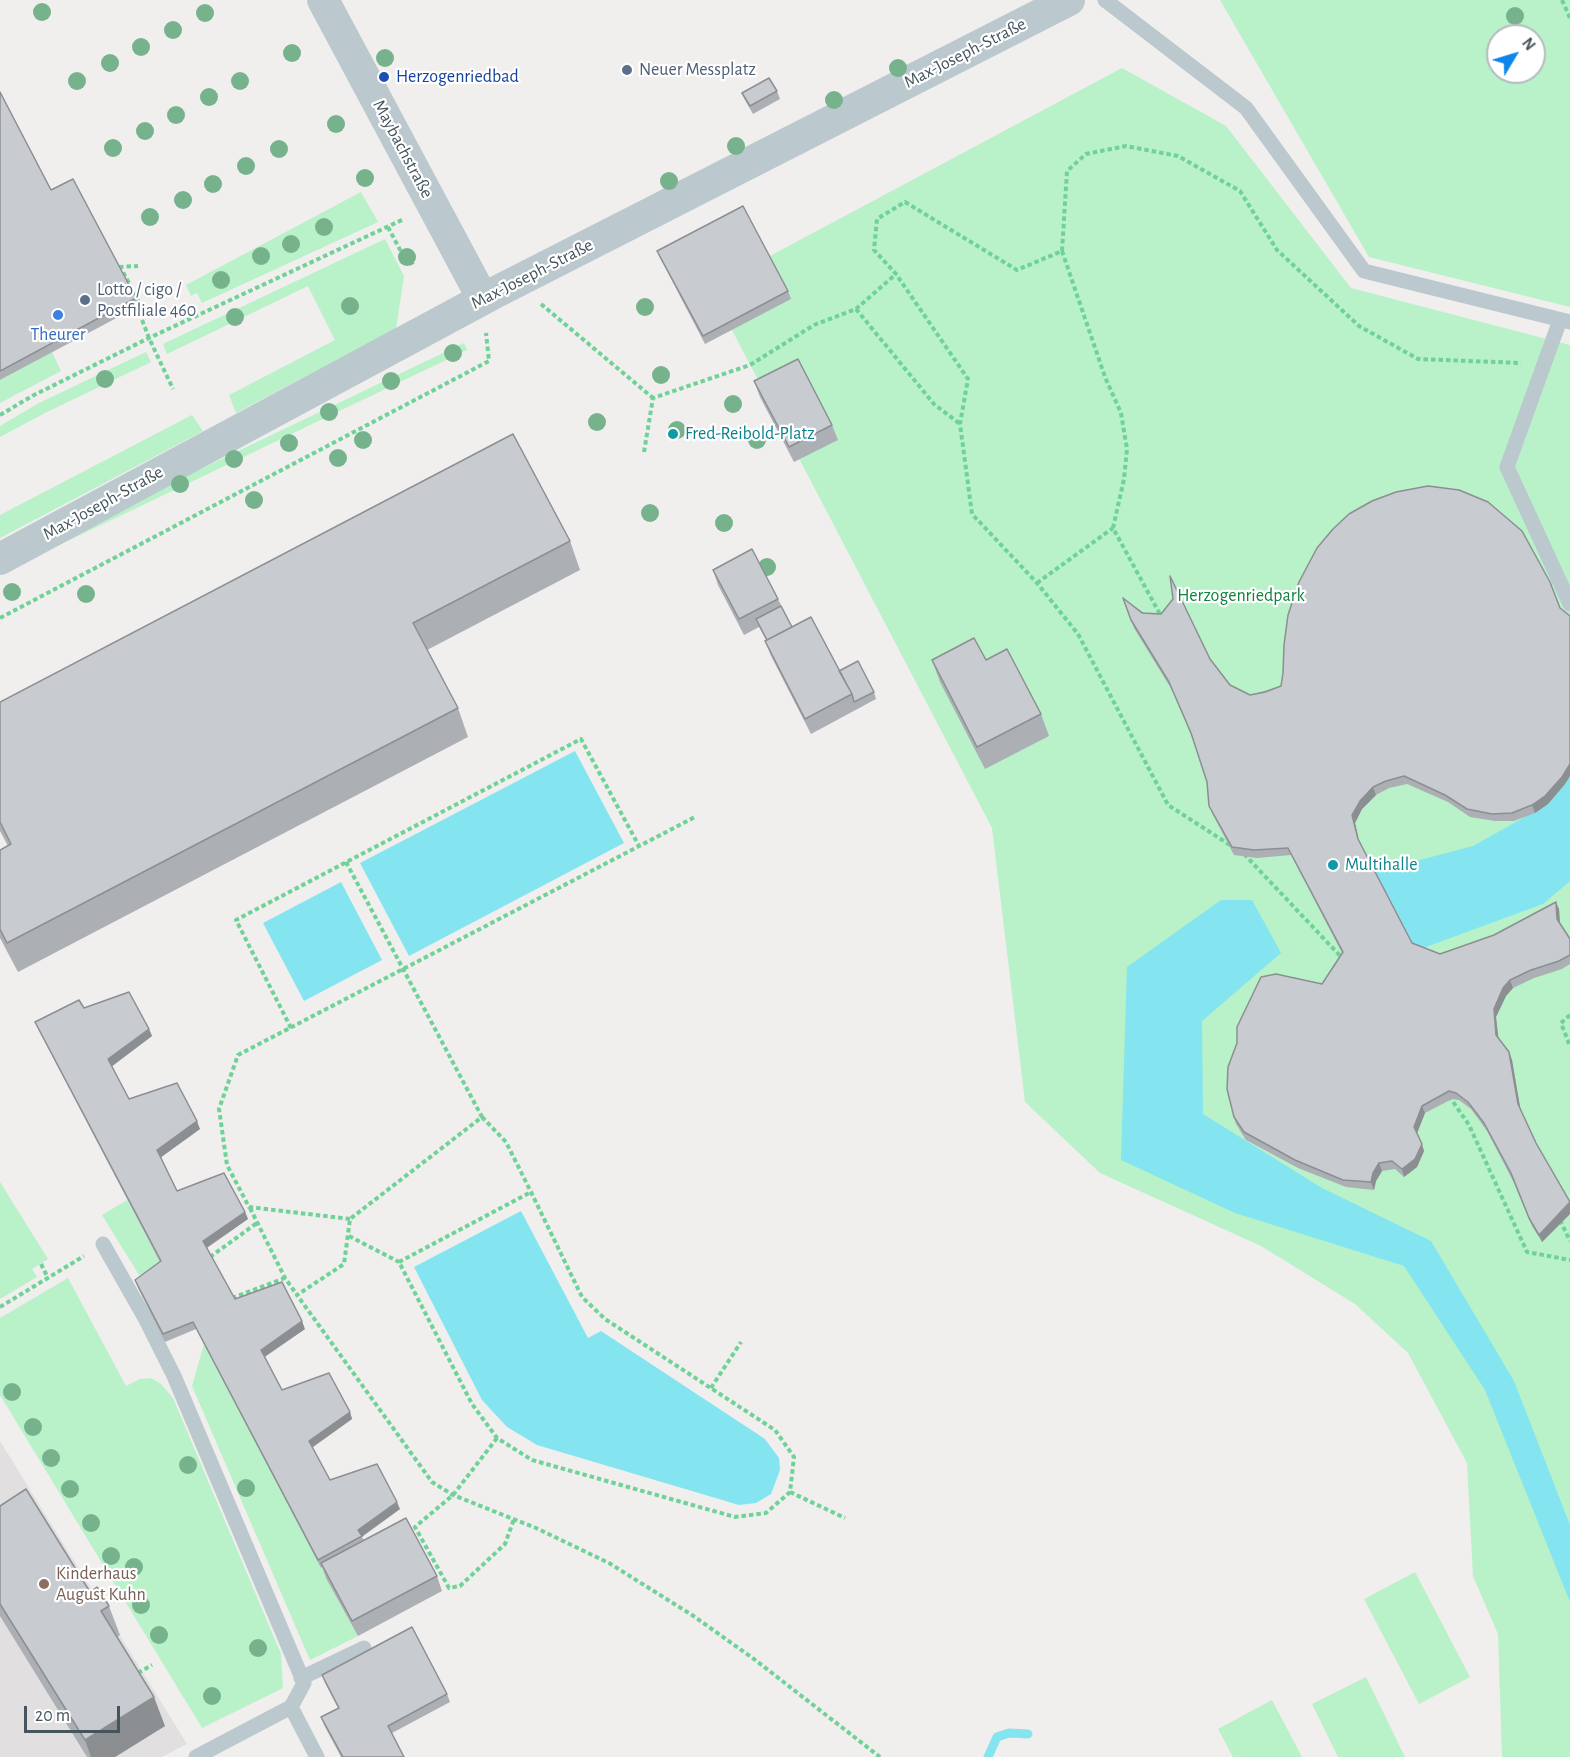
<!DOCTYPE html>
<html>
<head>
<meta charset="utf-8">
<style>
	body { margin:0 }
	#map { position:relative; width:1570px; height:1757px; overflow:hidden; background:#f1eeee; font-family:"Alegreya Sans",sans-serif }
	canvas { display:block }
	.north { position:absolute; left:1486px; top:24px; width:60px; height:60px; box-sizing:border-box; background:#fff; border:2px solid #b5bbbe; border-radius:50%; rotate:52deg; font-size:16px; font-weight:700; line-height:24px; text-align:center; color:#45545d }
	.north::after { content:''; display:block; margin:auto; width:21px; height:27px; background:#0e85eb; clip-path:polygon(50% 0,100% 100%,50% 72%,0 100%) }
	.scale { position:absolute; left:24px; top:1706px; width:96px; height:27px; box-sizing:border-box; border:3px solid #45545d; border-top:0; padding-left:8px; font-size:18px; line-height:21px; white-space:nowrap; color:#45545d; -webkit-text-stroke:4px #fff; paint-order:stroke }
</style>
</head>
<body>
<div id="map">
<canvas width="1570" height="1757"></canvas>
<div class="north">N</div>
<div class="scale">20 m</div>
</div>
<script>
const ctx = document.querySelector('canvas').getContext('2d');
ctx.lineJoin = 'round';
function fillPath(path, color) { ctx.fillStyle = color; ctx.fill(path, 'evenodd'); }
const shape = rows => new Path2D(rows.map(r => 'M' + r).join(''));
function stroke(path, color, width, dash) { ctx.strokeStyle = color; ctx.lineWidth = width; ctx.lineCap = dash ? 'butt' : 'round'; ctx.setLineDash(dash || []); ctx.stroke(path); }
function write(font, color, halo, rows, align = 'center') {
  ctx.font = font + ' "Alegreya Sans",sans-serif'; ctx.lineWidth = 4.5; ctx.setLineDash([]); ctx.textBaseline = 'middle'; ctx.strokeStyle = halo; ctx.fillStyle = color; for (const [text, x, y, turn = 0] of rows) {
    ctx.save(); ctx.translate(x, y); ctx.rotate((+turn || 0) * Math.PI / 180); ctx.textAlign = isNaN(turn) ? turn : align; if (halo) ctx.strokeText(text, 0, 0); ctx.fillText(text, 0, 0); ctx.restore();
  }
}
fillPath(shape([
	[0,1441,187,1744,162,1757,0,1757]
]), '#e2dfe0');
fillPath(shape([
	[1220,0,1570,0,1570,307,1369,257],
	[1498,36,1534,36,1534,72,1498,72],
	[1122,68,1226,126,1351,288,1570,345,1570,1757,1502,1757,1498,1634,1473,1576,1467,1463,1408,1353,1355,1304,1261,1246,1100,1173,1025,1102,992,828,710,288],
	[361,192,378,222,202,303,197,293,191,296,186,285],
	[385,239,404,276,396,329,236,413,229,395,335,340,308,286,167,354,163,344],
	[464,343,467,350,55,547,52,540],
	[52,352,61,371,0,403,0,380],
	[146,352,151,362,45,413,0,437,0,426,39,403],
	[192,415,203,431,0,538,0,515],
	[0,1182,48,1259,32,1269,37,1277,0,1299],
	[127,1200,164,1269,139,1275,102,1215],
	[68,1278,126,1386,140,1379,151,1378,161,1384,173,1398,281,1654,283,1688,202,1728,0,1395,0,1318],
	[204,1344,358,1636,310,1660,192,1386],
	[1415,1572,1470,1677,1419,1704,1364,1599],
	[1366,1677,1405,1757,1338,1757,1312,1704],
	[1272,1700,1302,1757,1233,1757,1218,1729]
]), '#b9f1c9');
fillPath(shape([
	[575,751,624,843,409,956,360,863],
	[1570,769,1570,881,1543,904,1415,951,1374,872,1473,846,1548,804],
	[341,882,382,960,304,1001,263,923],
	[1221,900,1252,900,1281,953,1202,1021,1203,1114,1322,1188,1431,1241,1514,1381,1570,1525,1570,1602,1485,1390,1404,1266,1235,1213,1121,1160,1127,967],
	[521,1211,588,1338,601,1331,765,1439,779,1458,780,1470,771,1494,756,1503,739,1505,537,1445,507,1427,482,1400,414,1267]
]), '#84e5f1');
stroke(shape([
	[988,1757,997,1737,1009,1733,1028,1734]
]), '#84e5f1', 9);
stroke(shape([
	[1562,0,1570,18],
	[388,227,408,265,415,261],
	[1062,251,1105,377,1121,413,1127,449,1124,479,1113,528,1162,618],
	[118,267,123,272,140,304,139,312,149,338,173,389],
	[119,267,138,266],
	[541,304,653,398],
	[856,309,934,404,960,424],
	[0,415,34,395,149,338,404,219],
	[644,452,653,398,750,365,814,325,856,309,896,274],
	[1037,583,1113,528],
	[0,618,489,361,486,333],
	[1230,845,1168,805,1078,634,1037,583,972,514,960,424,968,379,896,274,874,250,877,219,905,202,1017,270,1062,251,1067,171,1086,154,1126,146,1178,156,1240,191,1277,250,1359,326,1418,359,1521,363],
	[1244,854,1344,960],
	[346,862,482,1117,350,1219,344,1264,297,1295,432,1482,453,1495,536,1528,609,1563,692,1615,754,1659,880,1757],
	[1570,1015,1561,1023,1570,1046],
	[291,1028,236,920,581,739,639,846],
	[1449,1096,1469,1125,1527,1252,1570,1260],
	[482,1117,506,1142,531,1192,582,1297,605,1319,775,1430,794,1457,790,1492,766,1513,735,1517,532,1460,497,1438,472,1404,399,1262,531,1192],
	[250,1208,285,1278,297,1295],
	[350,1219,249,1207,227,1165,219,1109,238,1055,695,817],
	[1560,1220,1570,1241],
	[349,1236,399,1262],
	[210,1257,257,1223],
	[41,1264,48,1278],
	[232,1298,285,1278],
	[0,1307,84,1256],
	[711,1388,741,1342],
	[497,1438,453,1495,415,1527,449,1588,460,1586,505,1544,514,1519],
	[790,1492,845,1518],
	[138,1673,152,1665]
]), '#6fd297', 4, [4.5, 3]);
stroke(shape([
	[1105,0,1246,108,1364,271,1570,322],
	[1560,320,1507,467,1570,604],
	[103,1244,145,1318,174,1376,304,1683,291,1707],
	[301,1678,364,1648],
	[196,1757,291,1707,317,1757]
]), '#bbc8ce', 15);
stroke(shape([
	[323,0,483,299],
	[0,559,500,290,1069,0]
]), '#bbc8ce', 32);
ctx.fillStyle = '#76b38d';
for (const [x, y] of [
	[42,12],
	[205,13],
	[1515,16],
	[173,30],
	[141,47],
	[292,53],
	[385,58],
	[110,63],
	[898,68],
	[77,81],
	[240,81],
	[209,97],
	[834,100],
	[176,115],
	[336,124],
	[145,131],
	[736,146],
	[113,148],
	[279,149],
	[246,166],
	[365,178],
	[669,181],
	[213,184],
	[183,200],
	[150,217],
	[324,227],
	[291,244],
	[261,256],
	[407,257],
	[221,280],
	[350,306],
	[645,307],
	[235,317],
	[453,353],
	[661,375],
	[105,379],
	[391,381],
	[733,404],
	[329,412],
	[597,422],
	[677,430],
	[363,440],
	[757,440],
	[289,443],
	[338,458],
	[234,459],
	[180,484],
	[254,500],
	[650,513],
	[724,523],
	[767,567],
	[12,592],
	[86,594],
	[12,1392],
	[33,1427],
	[51,1458],
	[188,1465],
	[246,1488],
	[70,1489],
	[91,1523],
	[111,1556],
	[134,1567],
	[141,1605],
	[159,1635],
	[258,1648],
	[212,1696]
]) { ctx.beginPath(); ctx.arc(x, y, 9, 0, 2 * Math.PI); ctx.fill(); }
fillPath(shape([
	[777,91,780,99,753,114,745,100,742,93],
	[0,92,51,190,136,298,139,306,0,380],
	[657,251,788,291,791,299,705,344,660,258],
	[754,381,832,425,838,440,794,462,760,397],
	[570,541,580,570,427,650,458,708,468,737,18,972,0,938,0,850,8,846,0,831,0,702],
	[713,570,778,599,792,627,839,671,874,692,876,699,811,734,771,656,765,641,766,640,759,627,744,635,718,585],
	[1123,598,1210,659,1230,685,1250,695,1560,608,1570,616,1570,776,1565,784,1548,804,1535,813,1514,821,1495,821,1470,817,1448,802,1407,784,1389,788,1376,795,1362,809,1355,823,1359,842,1412,943,1440,954,1494,935,1559,909,1560,923,1570,939,1570,964,1562,969,1534,978,1513,988,1506,996,1496,1017,1498,1038,1509,1052,1512,1060,1520,1109,1536,1143,1570,1202,1570,1214,1542,1242,1532,1226,1513,1181,1487,1131,1471,1109,1459,1100,1452,1099,1425,1113,1417,1134,1424,1151,1417,1167,1404,1177,1395,1169,1382,1171,1376,1181,1374,1190,1346,1187,1298,1168,1246,1140,1236,1124,1234,1117,1342,953,1291,855,1257,858,1234,855,1212,813,1209,806,1207,782,1193,739,1172,690,1134,628],
	[932,660,986,660,1041,714,1049,736,985,769,940,682],
	[35,1022,149,1029,152,1036,112,1066,129,1099,200,1129,161,1157,177,1191,245,1212,248,1219,207,1248,235,1299,305,1329,265,1357,282,1390,350,1412,352,1419,312,1448,330,1480,400,1509,362,1537,364,1540,437,1576,442,1591,358,1636,326,1578,322,1567,321,1568,196,1329,165,1342,138,1288,135,1280,160,1262,38,1029],
	[0,1506,90,1592,109,1606,120,1635,117,1637,165,1726,115,1757,87,1757,0,1616],
	[322,1675,447,1694,450,1702,392,1733,404,1757,341,1757,324,1725,321,1717,338,1708,325,1683]
]), '#acafb4');
fillPath(shape([
	[1570,764,1570,776,1565,784,1548,804,1535,813,1532,805],
	[1373,787,1376,795,1362,809,1355,823,1360,846,1358,839,1352,815,1360,801],
	[1556,902,1559,909,1560,926,1557,919],
	[1510,980,1513,988,1506,996,1496,1017,1499,1042,1496,1035,1494,1009,1503,988],
	[149,1029,152,1036,111,1067,108,1059],
	[1509,1052,1512,1060,1521,1112,1518,1104],
	[1422,1106,1425,1113,1416,1135,1414,1127],
	[197,1121,200,1129,160,1158,157,1150],
	[1422,1144,1424,1151,1417,1167,1404,1177,1402,1169],
	[1379,1163,1382,1171,1376,1181,1374,1190,1371,1182,1373,1173],
	[1570,1203,1570,1214,1542,1242,1539,1235],
	[245,1212,248,1219,206,1248,203,1241],
	[302,1321,305,1329,264,1357,261,1350],
	[350,1412,352,1419,311,1448,309,1441],
	[397,1502,400,1509,361,1537,358,1530],
	[154,1697,165,1726,115,1757,91,1757,85,1740]
]), '#8c8f92');
const building = shape([
	[769,78,777,91,750,106,742,93,769,78],
	[0,92,51,190,73,179,136,298,0,371,0,92],
	[743,206,788,291,703,336,657,251,743,206],
	[798,359,832,425,789,447,754,381,798,359],
	[513,434,570,541,413,623,458,708,7,943,0,929,0,850,11,844,0,822,0,702,513,434],
	[1428,486,1459,490,1488,502,1522,531,1550,582,1560,608,1570,616,1570,764,1562,777,1545,796,1532,805,1512,813,1492,814,1467,809,1445,795,1404,776,1386,781,1373,787,1360,801,1352,815,1358,839,1412,943,1440,954,1494,935,1556,902,1557,919,1570,939,1570,955,1559,961,1531,970,1510,980,1503,988,1494,1009,1496,1035,1509,1052,1518,1104,1536,1143,1570,1202,1539,1235,1529,1218,1511,1173,1484,1123,1468,1102,1456,1093,1449,1091,1422,1106,1414,1127,1422,1144,1415,1159,1402,1169,1392,1161,1379,1163,1373,1173,1371,1182,1343,1180,1295,1160,1244,1132,1234,1117,1227,1089,1228,1067,1237,1043,1237,1027,1261,977,1276,974,1322,984,1343,952,1288,848,1254,850,1232,847,1209,806,1207,782,1191,733,1169,682,1131,620,1123,598,1142,613,1161,614,1173,599,1170,576,1210,659,1230,685,1250,695,1265,692,1281,686,1283,673,1284,645,1288,615,1299,582,1317,548,1333,529,1349,514,1372,501,1396,492,1428,486],
	[752,549,778,599,739,619,713,570,752,549],
	[781,606,792,627,767,640,756,619,781,606],
	[811,617,852,694,805,719,765,641,811,617],
	[974,638,986,660,1007,649,1041,714,977,747,932,660,974,638],
	[858,661,874,692,854,702,852,694,839,671,858,661],
	[129,992,149,1029,108,1059,129,1099,177,1083,197,1121,157,1150,177,1191,224,1173,245,1212,203,1241,235,1299,282,1282,302,1321,261,1350,282,1390,329,1373,350,1412,309,1441,330,1480,377,1464,397,1502,358,1530,362,1536,318,1560,193,1322,163,1334,135,1280,161,1261,35,1022,79,1000,84,1008,129,992],
	[26,1489,90,1592,97,1587,109,1606,101,1611,154,1697,85,1740,0,1604,0,1506,26,1489],
	[406,1518,437,1576,352,1621,321,1563,406,1518],
	[412,1627,447,1694,388,1726,404,1757,343,1757,321,1717,339,1708,322,1675,412,1627]
]);
fillPath(building, '#c8ccd1');
stroke(building, '#8c8f92', 1.5);
for (const [x, y, r, color] of [
	[627,70,6,"#5c6f8a"],
	[384,77,6,"#1a4fb4"],
	[85,300,6,"#5c6f8a"],
	[58,315,6,"#3f7fe0"],
	[673,434,6,"#0f9aa8"],
	[1333,865,6,"#0f9aa8"],
	[44,1584,6,"#8d6e63"]
]) { const dot = new Path2D(); dot.arc(x, y, r, 0, 2 * Math.PI); ctx.fillStyle = color; ctx.fill(dot); stroke(dot, '#fff', 2); }
write('18px', '#45545d', '#fff', [
	["Max-Joseph-Straße",965,53,-27],
	["Maybachstraße",403,149,62],
	["Max-Joseph-Straße",532,274,-27],
	["Max-Joseph-Straße",103,503,-29]
]);
write('18px', '#4e5e75', '#fff', [
	["Neuer Messplatz",639,70],
	["Lotto / cigo /",97,290],
	["Postfiliale 460",97,311]
], 'left');
write('18px', '#164399', '#fff', [
	["Herzogenriedbad",396,77]
], 'left');
write('18px', '#366cbe', '#fff', [
	["Theurer",58,335]
]);
write('18px', '#0d838f', '#fff', [
	["Fred-Reibold-Platz",685,434],
	["Multihalle",1345,865]
], 'left');
write('18px', '#11833e', '#fff', [
	["Herzogenriedpark",1241,596]
]);
write('18px', '#785e54', '#fff', [
	["Kinderhaus",56,1574],
	["August Kuhn",56,1595]
], 'left');
</script>
</body>
</html>
